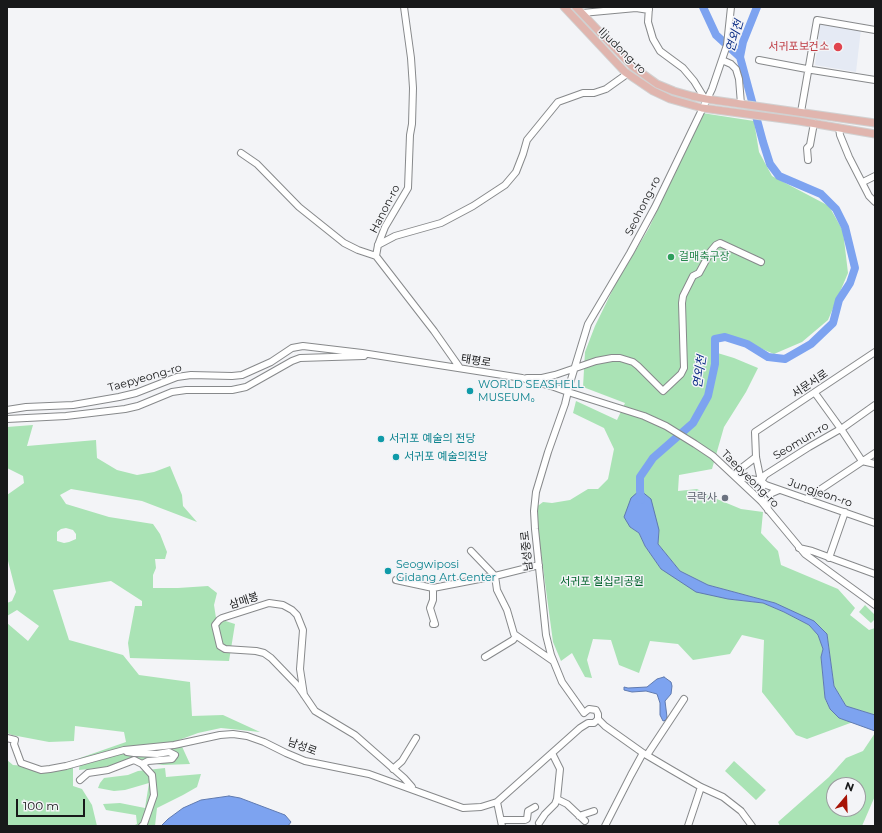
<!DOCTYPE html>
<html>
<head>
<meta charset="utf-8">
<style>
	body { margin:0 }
	#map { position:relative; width:882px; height:833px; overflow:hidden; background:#f3f4f7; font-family:Montserrat,sans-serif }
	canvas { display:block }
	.frame { position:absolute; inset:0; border:8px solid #18191a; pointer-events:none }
	.north { position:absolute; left:826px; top:777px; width:40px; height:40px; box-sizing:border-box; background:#f3f4f7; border:1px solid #9b9c9f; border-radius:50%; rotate:19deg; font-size:11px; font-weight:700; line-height:16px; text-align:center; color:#18191a }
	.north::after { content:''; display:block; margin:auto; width:14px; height:18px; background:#a71406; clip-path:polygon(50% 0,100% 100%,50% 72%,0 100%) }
	.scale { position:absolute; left:16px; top:799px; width:69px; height:18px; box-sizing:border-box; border:2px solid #18191a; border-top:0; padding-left:5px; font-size:12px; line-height:14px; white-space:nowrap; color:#18191a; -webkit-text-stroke:3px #f3f4f7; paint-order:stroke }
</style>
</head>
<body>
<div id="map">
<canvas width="882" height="833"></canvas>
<div class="frame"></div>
<div class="north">N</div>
<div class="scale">100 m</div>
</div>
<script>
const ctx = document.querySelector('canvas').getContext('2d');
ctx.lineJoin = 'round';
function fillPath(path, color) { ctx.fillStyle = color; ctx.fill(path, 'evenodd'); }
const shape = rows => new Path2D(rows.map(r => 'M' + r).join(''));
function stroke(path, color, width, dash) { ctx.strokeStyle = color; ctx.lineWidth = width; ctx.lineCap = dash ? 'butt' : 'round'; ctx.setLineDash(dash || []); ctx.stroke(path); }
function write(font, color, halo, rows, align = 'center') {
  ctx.font = font + ' Montserrat,"Noto Sans KR",sans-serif'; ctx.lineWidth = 3; ctx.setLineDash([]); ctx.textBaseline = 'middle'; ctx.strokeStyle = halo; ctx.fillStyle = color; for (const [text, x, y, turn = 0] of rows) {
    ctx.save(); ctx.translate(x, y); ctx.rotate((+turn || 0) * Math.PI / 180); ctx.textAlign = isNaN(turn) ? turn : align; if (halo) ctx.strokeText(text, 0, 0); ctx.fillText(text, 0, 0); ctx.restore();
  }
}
fillPath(shape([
	[820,24,861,29,856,72,815,65]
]), '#e5eaf4');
fillPath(shape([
	[702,113,754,121,759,152,772,176,829,206,843,231,848,273,828,320,802,342,774,354,736,338,713,337,711,351,734,358,758,368,746,392,724,427,712,469,679,475,678,491,697,489,712,497,741,509,763,512,761,533,778,551,781,565,838,589,855,608,850,615,869,630,875,628,875,715,846,706,834,686,827,634,775,603,708,585,680,571,658,544,659,530,630,527,639,533,645,546,661,569,728,599,763,603,784,612,809,625,818,635,823,649,821,657,825,699,830,709,839,718,853,722,807,739,796,735,762,692,764,640,742,635,730,654,693,660,678,644,650,641,639,673,619,665,611,640,593,639,587,660,592,678,585,677,572,653,561,661,553,642,535,508,543,502,552,503,570,500,588,489,598,489,608,479,614,449,604,428,573,413,576,401,617,420,625,403,583,387,585,352,595,326,615,285,649,228],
	[33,425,27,446,96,440,97,458,117,470,137,475,154,472,170,466,182,495,183,506,197,522,142,501,71,489,60,495,66,504,109,517,153,524,160,534,167,552,165,559,155,559,156,568,153,575,153,588,178,588,208,586,217,593,214,605,216,618,235,624,229,661,130,658,128,643,135,606,142,606,142,601,111,581,53,590,69,640,123,655,139,675,190,682,192,716,223,715,260,732,221,728,198,733,179,740,190,764,163,765,136,761,109,767,79,770,80,758,126,742,124,732,75,726,74,741,49,742,12,735,7,733,7,623,28,641,39,626,17,610,7,616,7,603,12,601,16,592,7,557,7,495,24,483,23,476,7,468,7,427],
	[66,528,73,530,76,534,76,539,69,542,64,543,57,541,57,532,61,529],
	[865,605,875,615,875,619,871,623,859,612],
	[875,733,875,796,862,826,780,826,778,822,829,777,846,758,863,751],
	[834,785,858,785,858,809,834,809],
	[7,760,13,765,27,766,48,772,73,767,73,786,82,789,92,805,97,826,7,826],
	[734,761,766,790,756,800,725,771],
	[165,768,166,777,201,774,197,787,183,795,157,808,155,826,133,826,137,824,136,815,106,810,103,804,120,803,145,808,149,783,125,790,114,791,98,788,100,783,104,778,128,775,138,771]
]), '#aae3b5');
const water = shape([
	[640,490,651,499,659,530,658,544,680,571,708,585,775,603,814,621,827,634,834,686,846,706,875,715,875,731,839,718,830,709,825,698,821,657,823,649,818,635,809,625,784,612,763,603,728,599,696,592,661,569,645,546,639,533,630,527,624,517,631,498,640,490],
	[664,677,671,682,672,686,671,694,665,701,667,717,666,720,663,721,660,715,660,703,657,694,646,691,632,692,624,690,624,687,628,688,647,687,657,679,664,677],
	[229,796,240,798,285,815,291,822,288,826,161,826,168,819,183,808,201,800,229,796]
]);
fillPath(water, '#7da3f0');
stroke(water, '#5f7ab0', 1);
stroke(shape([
	[703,7,716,35,740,57],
	[641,500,640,490,640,477,653,458,693,423,708,396,715,364,715,339,725,337,747,344,768,357,785,359,811,344,833,323,839,300,850,283,855,268,845,227,836,209,821,194,779,176,770,164,763,142,740,57,743,42,757,7]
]), '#7da3f0', 8);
const minor = shape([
	[404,7,411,58,413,88,412,124,410,135,408,188,385,227,378,245,376,256,434,331,460,368],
	[649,7,648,22,653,39,660,51,683,68,694,81,705,99],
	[582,13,636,8,649,10],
	[722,60,731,64,736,69,739,79,741,104],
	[759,60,812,70,875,80],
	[801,112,817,20,875,30],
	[839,128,840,135,849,157,869,196,875,202],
	[241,153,257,164,299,207,344,243,358,250,376,256],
	[808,160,807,148,810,145,814,123],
	[863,182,875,176],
	[378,245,395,236,441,223,473,206,505,185,516,172,523,154,527,140,558,102,583,93,594,93,606,89,627,74],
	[527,378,542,378,555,375,596,361,612,358,620,358,633,362,638,366,663,391,681,374,684,368,682,303,683,296,693,276,699,273,711,251,716,245,720,243,761,262],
	[815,393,841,429,862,461,875,464],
	[7,410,26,407,73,405,119,397,136,393,177,377,191,375,232,376,242,375,271,362,292,348,303,346,362,353,522,378,554,387,568,392,644,416,666,426,695,444,713,456,761,501,805,554,875,605],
	[7,419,66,416,125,409,138,406,172,392,186,390,232,390,246,387,292,361,300,358,364,356],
	[756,457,739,470,735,476,761,481,765,475,809,447,844,427,875,405],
	[761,481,766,485,875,523],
	[806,499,875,453],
	[761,501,762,486,756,457,755,432,875,352],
	[768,510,767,500,768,497,772,493,779,490],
	[799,548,812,551,875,574],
	[471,551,495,576,497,590,507,610,514,634,553,661],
	[829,558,845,512],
	[396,580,433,588,495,576,539,565],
	[433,588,433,600,430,608,435,624,433,624],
	[485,657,513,640,516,636],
	[304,695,300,669,303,630,297,615,292,610,283,605,269,603,222,618,219,620,215,625,220,646,225,649,256,651,264,653,271,658,298,686,315,711,355,735,404,778,412,787,411,789],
	[584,713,562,682,551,655,546,635,535,529,534,511,536,492,548,452,565,404,570,383,588,324,630,253,655,207,712,89,727,45,731,7],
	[584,713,589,709,596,710,598,714,598,719,605,726,643,753,670,769,701,787,723,797,741,811,752,826],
	[7,738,15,740,14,744,21,763,41,770,50,769,66,766,124,750,174,745,220,735,233,734,247,736,264,742,286,753,305,761,369,774,463,808,481,807,497,802,580,728,588,723,594,723,598,719],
	[127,752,134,753,157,754,169,752,175,755,172,759,148,761,142,764],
	[647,755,684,699],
	[393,769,402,761,416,738],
	[80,780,88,773,108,770,134,760,142,764,152,775,154,795,144,824,142,826],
	[557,799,567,804,585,821],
	[497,802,502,826],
	[579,816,594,811],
	[501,820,525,820,527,819,528,811,535,807],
	[539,823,545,814,555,804,557,799,560,769,552,753],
	[605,826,631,775,643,753],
	[688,826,701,787]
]);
const major = shape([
	[564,7,625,72,653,91,670,99,702,108,799,121,875,134],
	[576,7,632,66,657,84,674,91,692,96,706,99,875,123]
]);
stroke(minor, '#87898b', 8);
stroke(major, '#d1d1d1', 9);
stroke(minor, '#fff', 6);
stroke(major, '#e0b5ae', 7);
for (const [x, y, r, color] of [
	[838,47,5,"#e0444e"],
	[671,257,4,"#2e9e5b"],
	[470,391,4,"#0f9aa8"],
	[381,439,4,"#0f9aa8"],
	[396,457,4,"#0f9aa8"],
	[725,498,4,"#6b7280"],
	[388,571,4,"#0f9aa8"]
]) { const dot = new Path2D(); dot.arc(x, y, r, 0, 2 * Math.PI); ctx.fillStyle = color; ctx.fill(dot); stroke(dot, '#f3f4f7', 1.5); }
write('11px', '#be3a42', '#f3f4f7', [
	["서귀포보건소",829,47]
], 'right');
write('11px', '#18191a', '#f3f4f7', [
	["Iljudong-ro",622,51,44],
	["Seohong-ro",643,206,-63],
	["Hanon-ro",385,209,-63],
	["태평로",476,361,9],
	["Taepyeong-ro",145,378,-16],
	["서문서로",810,384,-34],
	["Seomun-ro",801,441,-31],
	["Taepyeong-ro",750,479,45],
	["Jungjeon-ro",820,493,19],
	["남성중로",527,551,-96],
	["삼매봉",244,601,-18],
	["남성로",302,747,20]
]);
write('11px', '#27864d', '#f3f4f7', [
	["걸매축구장",679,257]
], 'left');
write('11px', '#0d838f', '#f3f4f7', [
	["WORLD SEASHELL",478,385],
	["MUSEUM。",478,398],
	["서귀포 예술의 전당",389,439],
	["서귀포 예술의전당",404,457],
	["Seogwiposi",396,565],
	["Gidang Art Center",396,578]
], 'left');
write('11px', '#5b616d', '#f3f4f7', [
	["극락사",717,498]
], 'right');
write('11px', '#00632b', '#f3f4f7', [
	["서귀포 칠십리공원",602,582]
]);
write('italic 12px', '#0b2d85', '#f3f4f7', [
	["연외천",735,36,-73],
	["연외천",700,372,-81]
]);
</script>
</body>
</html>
